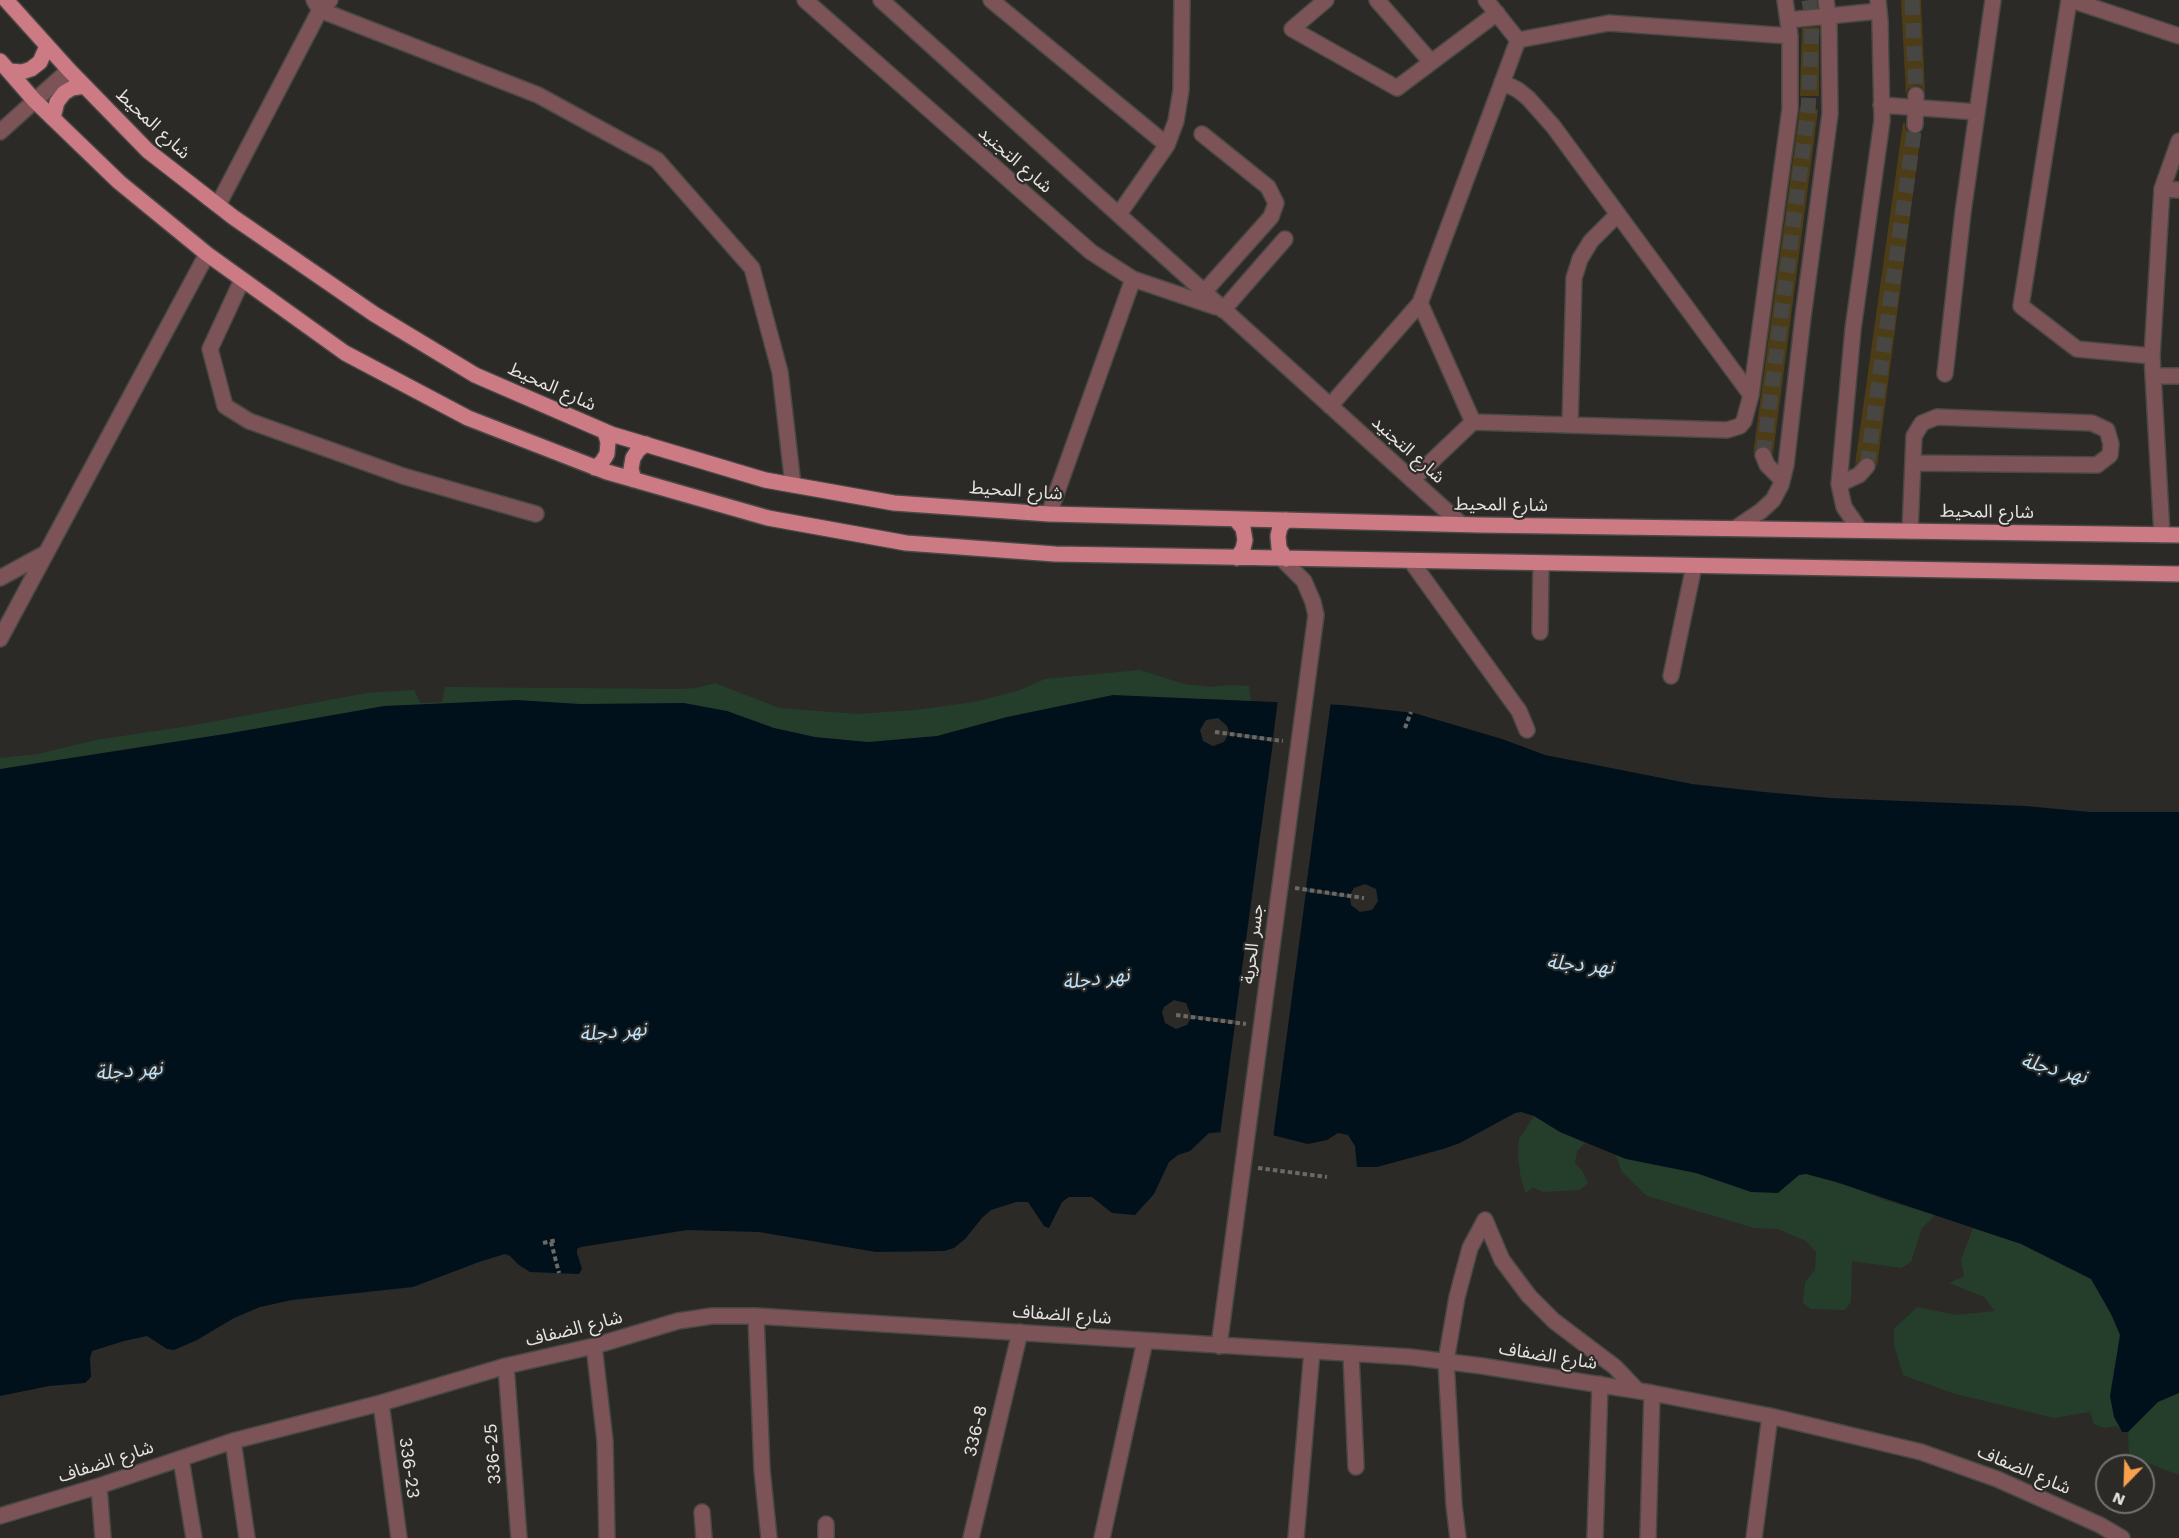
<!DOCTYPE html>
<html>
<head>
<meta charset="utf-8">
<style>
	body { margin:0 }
	#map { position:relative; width:2179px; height:1538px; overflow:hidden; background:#2b2a26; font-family:"Work Sans",sans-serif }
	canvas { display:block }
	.north { position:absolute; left:2095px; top:1454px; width:60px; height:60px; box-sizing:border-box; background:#2b2a26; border:2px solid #757471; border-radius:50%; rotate:203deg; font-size:16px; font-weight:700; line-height:24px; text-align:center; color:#e5e4e1 }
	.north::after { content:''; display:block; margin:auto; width:21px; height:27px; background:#f99f4d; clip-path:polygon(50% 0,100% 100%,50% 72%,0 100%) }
</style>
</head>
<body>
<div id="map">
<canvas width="2179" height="1538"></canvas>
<div class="north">N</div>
</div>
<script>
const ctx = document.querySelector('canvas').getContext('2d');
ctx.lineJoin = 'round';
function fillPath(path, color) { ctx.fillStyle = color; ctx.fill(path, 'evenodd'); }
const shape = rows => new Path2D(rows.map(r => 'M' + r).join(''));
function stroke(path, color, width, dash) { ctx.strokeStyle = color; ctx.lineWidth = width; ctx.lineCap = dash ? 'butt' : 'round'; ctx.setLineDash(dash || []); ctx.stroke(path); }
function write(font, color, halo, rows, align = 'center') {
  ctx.font = font + ' "Work Sans","Noto Sans Arabic",sans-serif'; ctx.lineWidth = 4.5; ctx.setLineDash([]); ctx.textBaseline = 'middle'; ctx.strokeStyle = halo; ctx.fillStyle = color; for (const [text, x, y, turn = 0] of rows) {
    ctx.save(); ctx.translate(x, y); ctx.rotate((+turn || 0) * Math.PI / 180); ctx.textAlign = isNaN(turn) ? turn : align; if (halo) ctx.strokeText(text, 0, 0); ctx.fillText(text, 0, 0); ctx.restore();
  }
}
fillPath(shape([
	[1140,670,1184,684,1210,687,1230,685,1249,686,1251,701,1204,699,1030,734,0,793,0,758,38,754,96,740,189,726,367,693,414,690,420,703,442,702,445,687,679,689,696,688,715,683,779,708,857,714,915,710,974,702,1017,691,1045,679],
	[1534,1116,1560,1132,1585,1143,1577,1151,1575,1164,1582,1170,1588,1183,1580,1190,1543,1192,1533,1187,1526,1193,1521,1179,1518,1157,1519,1139],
	[1725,1136,1887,1201,1935,1215,1922,1228,1911,1262,1901,1268,1852,1261,1851,1302,1845,1310,1811,1309,1803,1303,1805,1282,1815,1270,1816,1252,1806,1241,1778,1229,1754,1228,1647,1196,1622,1172,1616,1155,1627,1159],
	[1973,1228,2003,1238,2013,1231,2179,1307,2179,1475,2129,1456,2128,1432,2122,1432,2117,1426,2104,1428,2094,1424,2090,1412,2054,1418,1952,1393,1903,1375,1894,1345,1894,1329,1917,1307,1956,1315,1995,1311,1984,1297,1949,1283,1964,1276,1961,1260]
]), '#253e2c');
fillPath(shape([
	[1113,695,1343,705,1414,713,1502,739,1545,755,1692,784,1764,792,1830,798,2025,806,2090,812,2179,812,2179,1393,2158,1402,2128,1432,2122,1432,2114,1417,2110,1396,2120,1335,2111,1314,2091,1279,2021,1244,1836,1182,1806,1174,1799,1175,1778,1193,1751,1192,1696,1173,1626,1159,1560,1132,1534,1116,1521,1112,1515,1113,1460,1143,1443,1149,1377,1167,1357,1167,1355,1146,1348,1135,1338,1133,1327,1140,1308,1144,1268,1134,1224,1132,1209,1133,1190,1151,1178,1155,1169,1162,1154,1194,1135,1215,1112,1213,1092,1197,1069,1197,1062,1202,1049,1228,1044,1226,1028,1202,1016,1202,991,1210,982,1218,965,1239,954,1248,944,1251,876,1252,759,1232,687,1230,581,1247,577,1249,577,1253,582,1269,579,1274,530,1272,519,1265,510,1256,505,1254,479,1262,413,1287,292,1300,260,1307,234,1318,197,1340,174,1350,167,1349,147,1336,124,1341,92,1351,90,1358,91,1377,85,1383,49,1386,0,1396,0,769,231,733,384,706,517,700,580,704,684,703,727,711,774,728,815,737,868,742,937,736,1007,717]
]), '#00111c');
fillPath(shape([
	[1278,699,1331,701,1306,888,1350,895,1354,888,1365,884,1376,889,1378,901,1372,910,1360,912,1351,905,1350,898,1306,892,1273,1138,1268,1137,1250,1140,1220,1135,1235,1024,1191,1018,1187,1025,1176,1029,1165,1023,1162,1012,1164,1007,1174,1000,1186,1003,1191,1015,1235,1020,1273,742,1228,735,1224,742,1213,746,1203,741,1200,730,1206,720,1218,718,1227,726,1229,732,1273,738]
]), '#2b2a26');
fillPath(shape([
	[1901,0,1921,0,1925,92,1922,87,1916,85,1908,89,1906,95],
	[1819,27,1819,96,1800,96,1802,28],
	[1800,107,1818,110,1773,454,1769,448,1764,445,1759,446,1753,454],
	[1903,123,1905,123,1906,129,1910,134,1915,135,1921,133,1877,467,1874,459,1868,456,1863,457,1855,465]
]), '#4c3d16');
stroke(shape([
	[1809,0,1811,12],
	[1912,0,1916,95],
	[1763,455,1808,111,1812,27],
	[1867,466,1915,125]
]), '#474642', 15, [15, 8]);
const minor = shape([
	[314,0,320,10,538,95,657,160,752,268,780,372,793,485],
	[805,0,1091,252,1133,279,1216,307],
	[881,0,1460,523],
	[991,0,1167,145],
	[1326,0,1292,29,1397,88,1497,13],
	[1377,0,1431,62],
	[1486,0,1518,40],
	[2069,0,2021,306,2077,349,2152,356],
	[2071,0,2179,36],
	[1788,20,1879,11],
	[1518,40,1609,23,1790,36],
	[1502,82,1518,90,1528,98,1553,126,1751,395],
	[1881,105,1977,112],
	[1915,125,1916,95],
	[0,132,69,70],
	[1202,134,1268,187,1276,203,1271,217,1204,292],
	[2162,189,2179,190],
	[218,205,320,10,330,0],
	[1119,214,1167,145,1176,121,1181,90,1182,0],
	[242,280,210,349,225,406,249,421,403,476,536,514],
	[1223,310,1285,239],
	[1945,374,1963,212,1993,0],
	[2153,376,2179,376],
	[1330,406,1420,303,1518,40],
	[1473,422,1727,430,1740,426,1744,421,1751,395,1790,109,1790,36,1785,0],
	[1570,425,1574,278,1580,259,1591,241,1617,215],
	[1763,455,1767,465,1782,480],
	[1412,480,1473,422,1420,303],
	[1839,484,1859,475,1867,466],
	[1049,514,1133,279],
	[1736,528,1761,511,1773,500,1781,485,1786,465,1803,317,1830,114,1829,22,1826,0],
	[1860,530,1844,507,1839,484,1853,329,1882,121,1880,21,1878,0],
	[1910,531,1914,436,1922,423,1937,417,2092,423,2107,430,2111,444,2110,455,2097,465,1914,463],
	[2162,535,2152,356,2162,189,2179,141],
	[1411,561,1519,711,1527,730],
	[0,578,46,553],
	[1540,632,1541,563],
	[0,639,207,254],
	[1671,676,1694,566],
	[1485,1220,1502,1260,1529,1296,1554,1321,1615,1367,1637,1390],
	[756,1316,762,1470,769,1538],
	[594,1346,605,1441,607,1538],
	[1219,1346,1316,615,1313,602,1304,581,1282,559],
	[1351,1354,1356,1467],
	[506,1366,519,1538],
	[381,1403,399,1538],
	[233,1441,247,1538],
	[181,1459,194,1538],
	[99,1486,103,1538],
	[702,1512,704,1538],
	[0,1516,99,1486,233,1441,381,1403,506,1366,594,1346,678,1321,712,1316,756,1316,1410,1357,1482,1366,1652,1393,1770,1416,1921,1452,1997,1479,2100,1525,2122,1538],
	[826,1538,826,1524],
	[971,1538,1020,1332],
	[1102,1538,1145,1341],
	[1296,1538,1312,1351],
	[1458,1538,1454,1505,1446,1361,1457,1297,1470,1248,1485,1220],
	[1595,1538,1600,1384],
	[1648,1538,1652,1393],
	[1754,1538,1770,1416]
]);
const major = shape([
	[6,0,69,70,148,151,233,217,374,314,475,375,611,434,765,480,894,503,1049,514,1479,525,2179,535],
	[0,61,34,100,119,182,207,254,345,353,468,418,607,472,768,518,906,543,1055,554,2179,574],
	[9,71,22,72,31,69,40,62,47,46],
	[53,118,57,102,64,93,72,88,84,86],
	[595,468,602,462,607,454,608,442,605,432],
	[634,480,631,469,633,458,638,450,646,444],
	[1235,519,1243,528,1245,540,1243,549,1237,558],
	[1286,559,1279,548,1278,536,1280,527,1286,520]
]);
stroke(minor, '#494844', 18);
stroke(major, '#494844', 18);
stroke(shape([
	[1405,728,1411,712],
	[1215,732,1283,741],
	[1295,888,1364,898],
	[1176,1015,1246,1024],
	[1258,1168,1327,1177],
	[551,1242,559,1273],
	[543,1243,557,1240]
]), '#6a6966', 4, [4.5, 3]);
stroke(minor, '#7c5458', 15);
stroke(major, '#cc7b84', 15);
write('18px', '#e5e4e1', '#2b2a26', [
	["شارع المحيط",153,124,43],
	["شارع التجنيد",1015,160,41],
	["شارع المحيط",552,387,24],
	["شارع التجنيد",1408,450,42],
	["شارع المحيط",1016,491,4],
	["شارع المحيط",1501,505,1],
	["شارع المحيط",1987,512,1],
	["جسر الحرية",1253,944,-83],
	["شارع الضفاف",1062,1315,4],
	["شارع الضفاف",574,1329,-14],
	["شارع الضفاف",1548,1356,9],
	["336-8",976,1431,-77],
	["336-25",493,1454,-94],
	["شارع الضفاف",106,1462,-18],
	["336-23",409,1468,82],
	["شارع الضفاف",2024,1470,23]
]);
write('italic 20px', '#bce3fc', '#2b2a26', [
	["نهر دجلة",1580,965,5],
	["نهر دجلة",1096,979,-7],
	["نهر دجلة",613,1032,-5],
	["نهر دجلة",2054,1069,15],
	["نهر دجلة",129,1071,-5]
]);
</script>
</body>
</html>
